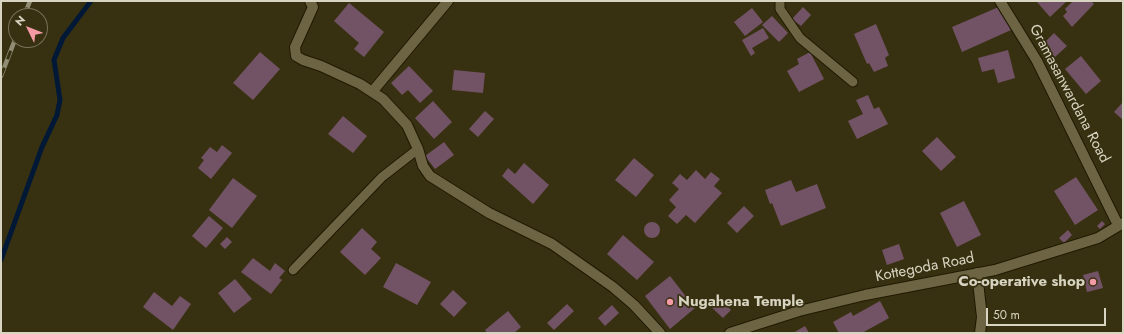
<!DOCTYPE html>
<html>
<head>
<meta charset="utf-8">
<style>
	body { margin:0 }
	#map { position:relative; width:1124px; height:334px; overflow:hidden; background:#383111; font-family:Jost,sans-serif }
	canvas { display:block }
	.frame { position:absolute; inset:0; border:2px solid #d8d4c2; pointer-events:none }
	.north { position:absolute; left:8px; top:8px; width:40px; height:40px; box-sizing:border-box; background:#383111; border:1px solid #787258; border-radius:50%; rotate:313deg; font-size:11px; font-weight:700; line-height:16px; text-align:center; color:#d8d4c2 }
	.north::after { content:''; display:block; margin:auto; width:14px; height:18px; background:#f49aa5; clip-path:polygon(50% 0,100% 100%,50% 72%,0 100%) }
	.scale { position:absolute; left:986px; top:308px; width:120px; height:18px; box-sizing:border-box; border:2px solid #d8d4c2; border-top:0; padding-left:5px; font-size:12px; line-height:14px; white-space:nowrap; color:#d8d4c2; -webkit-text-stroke:3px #383111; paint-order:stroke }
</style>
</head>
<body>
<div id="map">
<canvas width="1124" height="334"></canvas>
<div class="frame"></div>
<div class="north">N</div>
<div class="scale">50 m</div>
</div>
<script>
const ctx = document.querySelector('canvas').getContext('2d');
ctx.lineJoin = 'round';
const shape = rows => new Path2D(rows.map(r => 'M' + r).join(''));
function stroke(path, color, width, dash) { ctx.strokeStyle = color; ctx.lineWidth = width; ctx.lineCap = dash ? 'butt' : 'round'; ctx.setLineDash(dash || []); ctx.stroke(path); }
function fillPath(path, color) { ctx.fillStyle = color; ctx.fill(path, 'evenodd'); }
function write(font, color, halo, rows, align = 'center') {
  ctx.font = font + ' Jost,sans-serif'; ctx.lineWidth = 3.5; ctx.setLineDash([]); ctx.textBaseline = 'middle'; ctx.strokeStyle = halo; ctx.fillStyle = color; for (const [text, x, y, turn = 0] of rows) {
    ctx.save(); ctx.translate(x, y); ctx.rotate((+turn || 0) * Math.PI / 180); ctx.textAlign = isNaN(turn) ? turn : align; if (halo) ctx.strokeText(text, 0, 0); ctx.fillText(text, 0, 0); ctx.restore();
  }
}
stroke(shape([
	[1,260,42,147,57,115,60,100,54,60,63,38,91,1]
]), '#011936', 5);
fillPath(shape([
	[1038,1,1067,1,1050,17,1037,2],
	[1073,1,1091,1,1094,4,1072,27,1063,16,1067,12,1065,9],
	[349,3,384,32,364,57,354,49,359,43,334,21],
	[1001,6,1011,30,962,52,952,27],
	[803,7,811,15,801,26,792,19],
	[752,8,763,22,745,36,734,22],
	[772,16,788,33,779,42,762,25],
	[876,24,889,55,885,58,888,66,874,72,869,63,867,64,854,34],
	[763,28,769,38,752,48,755,53,751,56,742,40],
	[1054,33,1067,46,1055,57,1043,44],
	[1008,50,1015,78,998,83,994,69,982,72,978,58],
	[260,52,280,69,253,100,233,83],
	[810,52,824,79,799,92,787,71,799,64,797,59],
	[1081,56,1101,81,1086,94,1065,69],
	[409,66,433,91,420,103,408,90,402,95,391,83],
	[454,70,485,73,483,93,452,90],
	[868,95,874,109,879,107,888,124,857,139,848,121,863,114,856,100],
	[433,101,452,122,434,139,415,118],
	[1123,102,1123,120,1114,112],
	[485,111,494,119,478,137,469,129],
	[343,116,367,136,353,153,328,134],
	[937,137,956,157,941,171,922,151],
	[444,142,454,155,435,169,425,156],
	[222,145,232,153,211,179,198,168,204,160,201,158,210,147,217,152],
	[634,158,654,175,636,197,615,180],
	[524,163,549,185,533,204,502,176,508,168,515,174],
	[696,170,705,179,711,172,720,179,714,186,722,193,695,223,686,215,677,224,668,216,676,207,669,200,679,189,672,183,680,174,687,180],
	[1076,177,1098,210,1075,225,1054,191],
	[233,178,257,196,232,228,209,210],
	[791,180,796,192,817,184,826,208,781,226,772,203,770,204,765,190],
	[964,201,981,235,957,247,940,213],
	[744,206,754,216,737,233,727,223],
	[209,216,223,228,206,248,192,236],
	[1102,221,1105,224,1100,229,1097,226],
	'644 230a8 8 0 1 1 16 0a8 8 0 1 1-16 0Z',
	[362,228,377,242,371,249,381,258,365,275,340,252],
	[1068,230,1072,235,1064,243,1059,238],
	[623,235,654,262,637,280,607,254],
	[227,237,232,242,225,249,220,244],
	[899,244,904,259,887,265,882,250],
	[253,258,270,271,275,263,285,271,279,278,282,280,271,294,241,272],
	[396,263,431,282,417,305,383,287],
	[1098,271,1103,288,1087,292,1083,275],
	[670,276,695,308,670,329,645,296],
	[235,279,252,299,234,313,218,293],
	[453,290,467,303,454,317,440,304],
	[154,292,172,306,180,296,191,304,173,330,143,307],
	[717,297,731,310,723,318,709,305],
	[880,301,889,318,862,333,839,333,833,322,851,312,853,316],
	[567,304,574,311,554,330,547,323],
	[612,305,619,313,605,326,598,318],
	[508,311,521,327,514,333,487,333,485,330],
	[805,326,809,333,793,333]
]), '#725365');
const lane = shape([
	[780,1,780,9,800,38,853,82],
	[293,270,382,177,418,149]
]);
const street = shape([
	[310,1,313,7,295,47,296,56,303,60,321,66,360,84,383,99,407,125,418,149,423,166,430,176,489,213,552,244,613,287,634,305,660,333],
	[1000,1,1037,61,1118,225],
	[372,92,448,1],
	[977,273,982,317,980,333],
	[730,333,799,311,865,295,995,270,1098,238,1123,223]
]);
stroke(lane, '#201900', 11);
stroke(street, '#201900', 12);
stroke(lane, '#6c6443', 9);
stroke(street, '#6c6443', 10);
const rail = shape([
	[24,16,30,1],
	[1,76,16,37]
]);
stroke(rail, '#918c74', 4.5);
stroke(rail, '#383111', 3, [9]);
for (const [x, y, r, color] of [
	[1093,282,4,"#f49aa5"],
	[670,302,4,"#f49aa5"]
]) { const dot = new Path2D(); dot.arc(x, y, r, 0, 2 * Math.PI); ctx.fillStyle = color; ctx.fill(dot); stroke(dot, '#383111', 1.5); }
write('15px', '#d8d4c2', '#383111', [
	["Gramasanwardana Road",1069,94,62],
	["Kottegoda Road",925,268,-11]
]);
write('bold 15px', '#d8d4c2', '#383111', [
	["Co-operative shop",1085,282],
	["Nugahena Temple",678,302,"left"]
], 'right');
</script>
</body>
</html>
